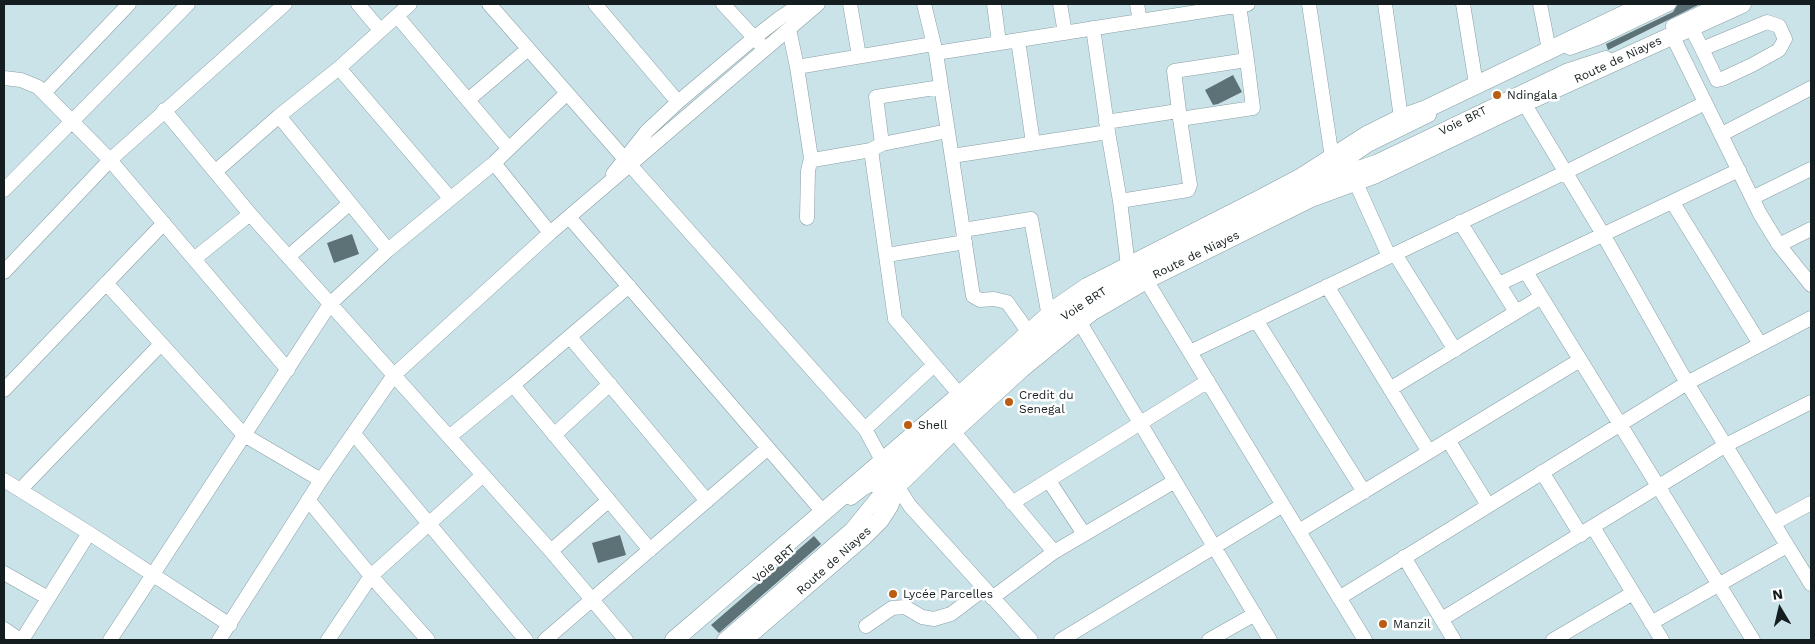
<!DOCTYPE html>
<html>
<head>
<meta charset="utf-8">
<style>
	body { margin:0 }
	#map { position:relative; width:1815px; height:644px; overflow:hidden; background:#cae3e9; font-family:"Work Sans",sans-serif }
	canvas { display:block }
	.frame { position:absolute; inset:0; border:5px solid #141d1f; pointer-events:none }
	.north { position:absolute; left:1755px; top:584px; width:50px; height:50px; -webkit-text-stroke:4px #fff; paint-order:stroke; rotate:351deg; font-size:14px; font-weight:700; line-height:20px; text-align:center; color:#141d1f }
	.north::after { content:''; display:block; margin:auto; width:18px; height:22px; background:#141d1f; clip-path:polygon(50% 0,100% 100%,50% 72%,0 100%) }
</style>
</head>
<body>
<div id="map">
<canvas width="1815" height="644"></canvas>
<div class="frame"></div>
<div class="north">N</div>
</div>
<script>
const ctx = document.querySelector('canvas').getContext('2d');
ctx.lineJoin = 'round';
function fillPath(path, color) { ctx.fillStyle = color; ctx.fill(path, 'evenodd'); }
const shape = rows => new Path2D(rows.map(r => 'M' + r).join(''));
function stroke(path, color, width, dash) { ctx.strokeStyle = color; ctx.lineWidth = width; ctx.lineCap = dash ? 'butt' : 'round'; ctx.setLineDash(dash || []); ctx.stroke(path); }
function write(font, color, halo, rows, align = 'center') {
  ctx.font = font + ' "Work Sans",sans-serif'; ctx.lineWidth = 5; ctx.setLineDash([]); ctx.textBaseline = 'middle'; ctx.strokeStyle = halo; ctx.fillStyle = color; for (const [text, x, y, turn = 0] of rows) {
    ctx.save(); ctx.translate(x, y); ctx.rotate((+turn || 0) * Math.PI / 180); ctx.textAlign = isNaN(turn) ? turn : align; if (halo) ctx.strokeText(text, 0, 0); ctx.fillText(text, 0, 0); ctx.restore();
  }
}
fillPath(shape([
	[1678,4,1700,4,1608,50,1606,44,1673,12],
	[1233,75,1242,92,1218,104,1213,105,1205,90],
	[352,234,359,254,334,263,327,243],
	[620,535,626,555,598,563,592,543],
	[814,536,821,544,719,633,711,625]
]), '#5c7277');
const minor = shape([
	[358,4,380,30],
	[489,4,624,158],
	[595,4,678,102],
	[723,4,760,44],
	[850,4,859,56],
	[924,4,936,53,973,296,980,300,994,299,1007,302,1029,333],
	[994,4,999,43],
	[1060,4,1065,33],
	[1137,4,1140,21],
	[1309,4,1332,158],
	[1385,4,1401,118],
	[1463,4,1476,84],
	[1540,4,1549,50],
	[1239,5,1247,60,1253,108,1180,119,1174,71,1247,60],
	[397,16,509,149],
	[1673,26,1720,4],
	[1691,27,1702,49,1717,80,1722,79,1752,65,1779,50,1785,39,1779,26,1767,22,1702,49],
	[1093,28,1108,132,1120,201,1128,266],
	[789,29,797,67,933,44],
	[1672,35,1760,214,1779,245,1811,285],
	[1018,40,1033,143],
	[1570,48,1598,38,1669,4],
	[936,53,1248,4],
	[797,67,811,158,813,160,871,150,882,144,876,97,941,87],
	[339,68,450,198],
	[4,78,21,80,38,87,110,160,288,370],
	[44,93,129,4],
	[468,100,528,49],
	[1524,103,1604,236,1687,383,1811,584],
	[164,110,250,214,551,551,626,640],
	[279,116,388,250],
	[1106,122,1178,111],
	[1722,134,1811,88],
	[882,144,948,131],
	[871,150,895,319,960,395],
	[952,156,1108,132],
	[494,163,550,233],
	[631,166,865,429,890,475,910,506,1031,640],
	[216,171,279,116,339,68,410,4],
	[613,174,647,131,678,102,754,38,781,17,801,4],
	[1328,178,1376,162,1566,71,1606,58],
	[1355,181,1389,256],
	[4,190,188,4],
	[1752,198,1811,169],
	[1120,201,1188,190,1190,185,1180,119],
	[1673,203,1760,344],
	[569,217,823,512],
	[807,218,808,171,811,158],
	[1460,222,1516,312],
	[963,230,1031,219,1049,317],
	[1779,245,1811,229],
	[1395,254,1455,350],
	[887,255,965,242],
	[288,257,349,204],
	[194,259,250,214],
	[4,272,110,160,285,4],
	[1526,272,1753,640],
	[1146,280,1365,640],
	[106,283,244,435,321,480],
	[1499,284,1739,170],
	[1327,286,1429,452],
	[1256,320,1364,492],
	[1079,321,1270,640],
	[570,337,707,501],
	[1190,352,1566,172,1705,103],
	[513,385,650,550],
	[1390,389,1541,297],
	[4,390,164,223],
	[865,429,934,365],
	[953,431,1054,552],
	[354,434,526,640],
	[554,435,610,384],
	[449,437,513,385,629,286],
	[1448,440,1488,505],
	[1542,472,1581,535],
	[4,480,89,533,230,625],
	[1049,481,1084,534],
	[20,490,161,344],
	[851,498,864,488,890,475,1024,349,1067,313,1099,294,1150,266,1313,183,1368,145,1429,115],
	[309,501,371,576,428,640],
	[1012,503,1208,381],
	[1774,523,1811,503],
	[1593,527,1662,640],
	[1299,531,1580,360],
	[551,551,609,500],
	[1404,557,1454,640],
	[4,573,48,598],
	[992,598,1054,552,1175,481],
	[1339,598,1687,383,1811,318],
	[1442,619,1726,445,1811,402],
	[1651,623,1787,546],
	[866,626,892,608,905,607,922,617,934,619,951,614,984,589],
	[4,629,20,640],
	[22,640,89,533],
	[110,640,330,304,388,250,494,163,566,94],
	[219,640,321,480,394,375,550,233,818,4],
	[328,640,371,576,483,475],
	[545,640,768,448],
	[724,640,852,529,878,497,890,475],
	[1061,640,1283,505],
	[1209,640,1255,614],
	[1553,640,1633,593]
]);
const major = shape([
	[674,640,960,395,1058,307,1087,287,1262,198,1300,178,1367,135,1401,118,1424,110,1646,4],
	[743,640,864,536,880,520,889,506,897,486,953,431,1022,368,1091,312,1146,280,1311,198,1376,174,1524,103,1742,4]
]);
stroke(minor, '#889fa5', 15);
stroke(major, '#889fa5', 19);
stroke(minor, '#fff', 14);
stroke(major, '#fff', 18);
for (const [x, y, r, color] of [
	[1497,95,5,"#ba5c11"],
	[1009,402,5,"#ba5c11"],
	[908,425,5,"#ba5c11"],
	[893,594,5,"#ba5c11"],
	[1383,624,5,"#ba5c11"]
]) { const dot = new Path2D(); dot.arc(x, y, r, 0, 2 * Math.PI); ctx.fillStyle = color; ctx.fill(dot); stroke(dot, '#fff', 2); }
write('12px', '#141d1f', '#fff', [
	["Route de Niayes",1618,60,-25],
	["Voie BRT",1463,121,-26],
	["Route de Niayes",1196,255,-26],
	["Voie BRT",1084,304,-33],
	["Route de Niayes",834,561,-42],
	["Voie BRT",774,564,-41]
]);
write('12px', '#141d1f', '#fff', [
	["Ndingala",1507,95],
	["Credit du",1019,395],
	["Senegal",1019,409],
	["Shell",918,425],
	["Lycée Parcelles",903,594],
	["Manzil",1393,624]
], 'left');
</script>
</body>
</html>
